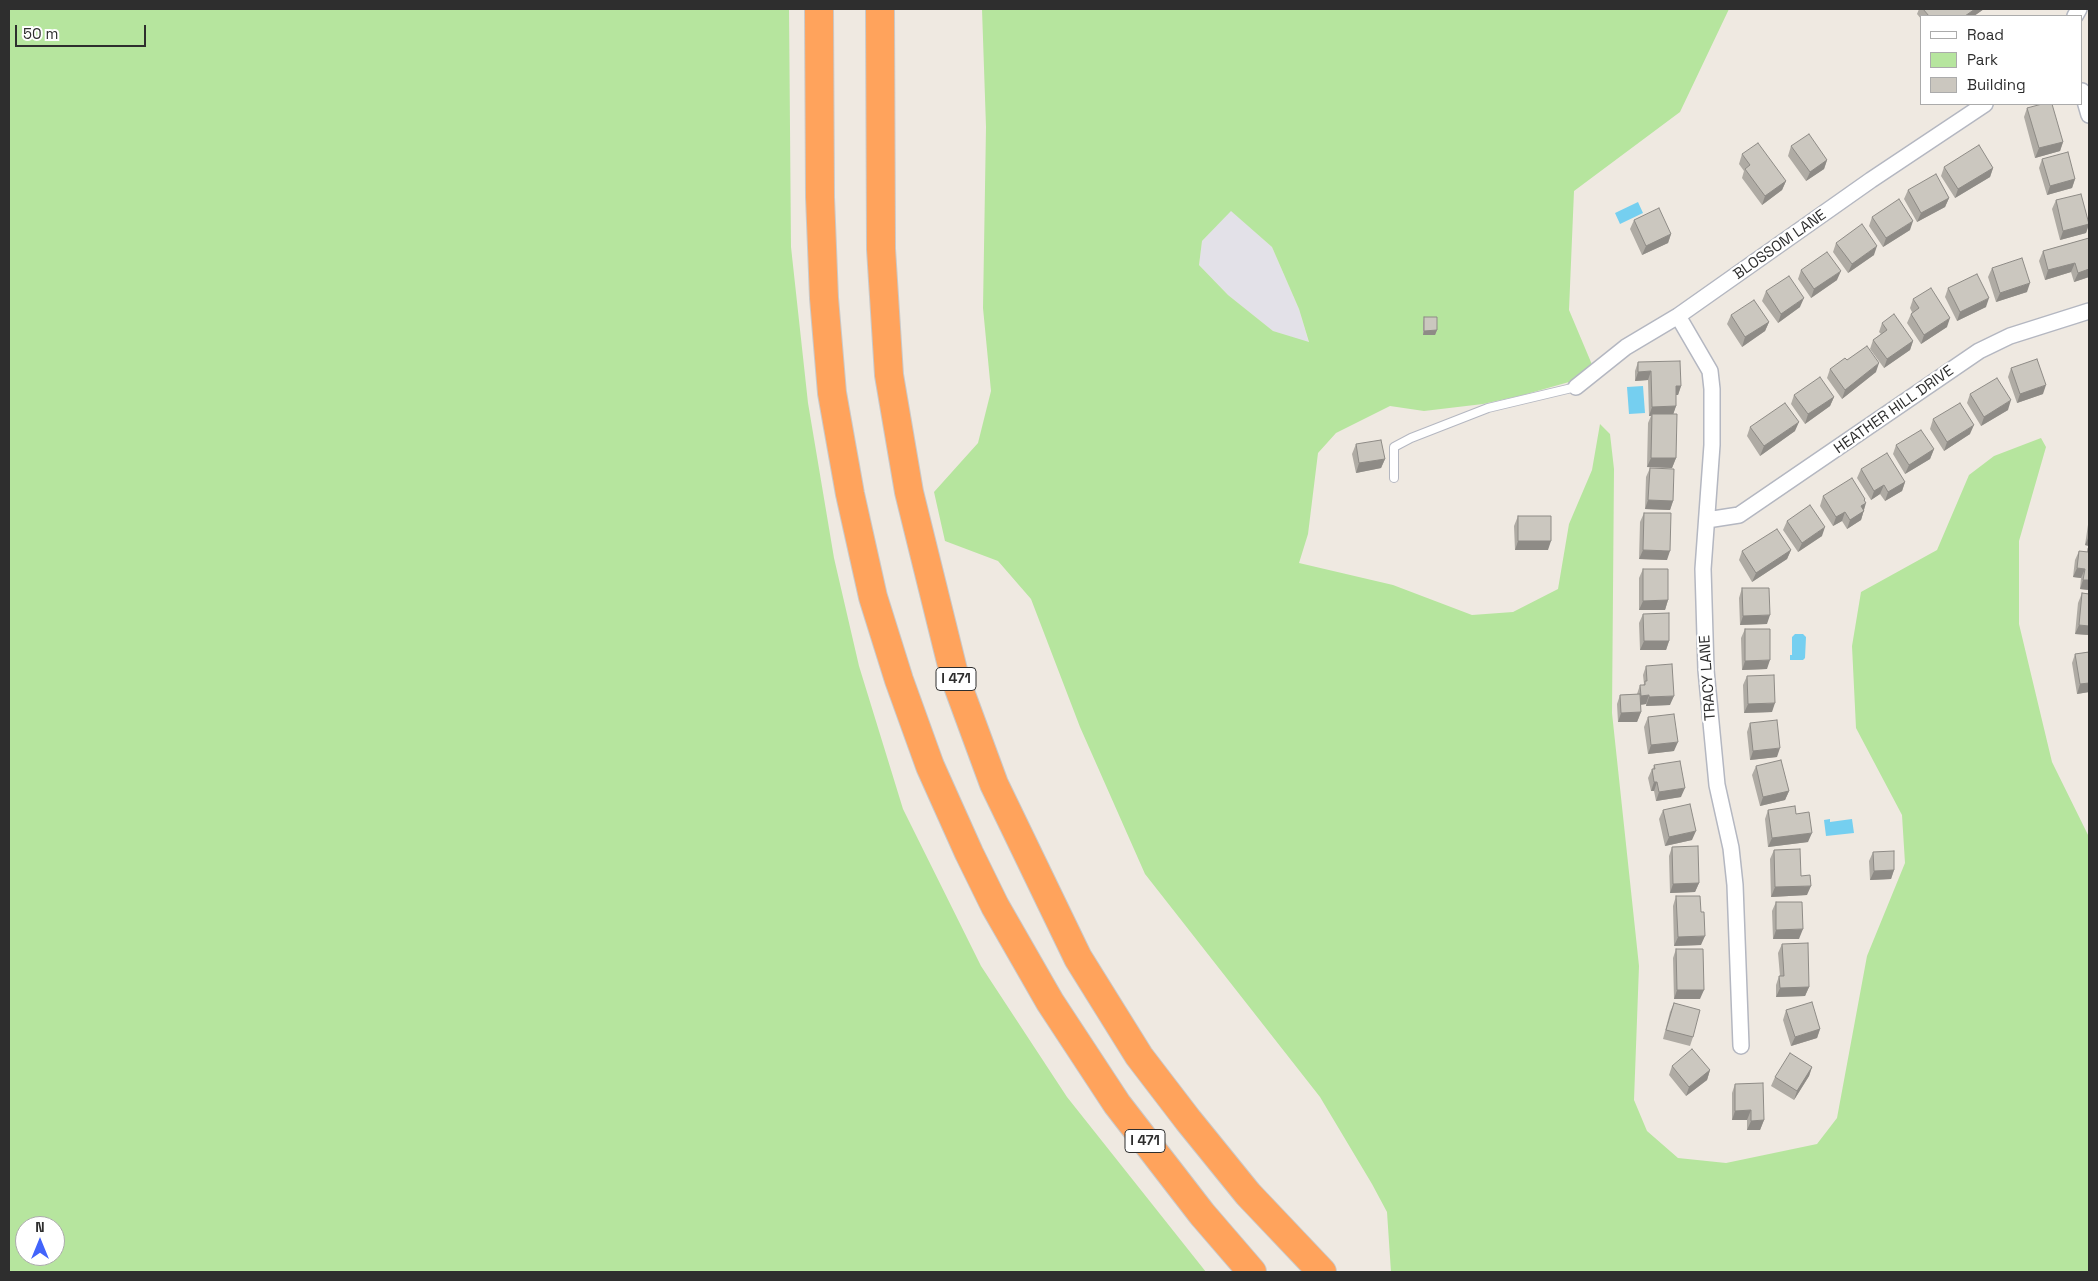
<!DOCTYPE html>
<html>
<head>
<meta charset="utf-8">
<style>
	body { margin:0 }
	#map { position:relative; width:2098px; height:1281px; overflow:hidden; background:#efe9e1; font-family:"Space Grotesk",sans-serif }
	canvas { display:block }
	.frame { position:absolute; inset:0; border:10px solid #2e2e2e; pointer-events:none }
	.legend { position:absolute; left:1920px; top:15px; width:162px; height:90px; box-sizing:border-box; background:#fff; border:1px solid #ababab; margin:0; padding:6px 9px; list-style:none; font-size:15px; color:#2e2e2e }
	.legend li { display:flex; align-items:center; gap:10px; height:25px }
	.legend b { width:25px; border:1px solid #ababab }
	.north { position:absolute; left:15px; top:1216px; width:50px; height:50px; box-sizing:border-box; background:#fff; border:1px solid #ababab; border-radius:50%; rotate:0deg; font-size:14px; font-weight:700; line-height:20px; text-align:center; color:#2e2e2e }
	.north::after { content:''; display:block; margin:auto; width:18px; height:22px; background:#4264fb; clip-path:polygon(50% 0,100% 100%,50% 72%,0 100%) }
	.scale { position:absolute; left:15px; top:25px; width:131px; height:22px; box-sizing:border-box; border:2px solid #2e2e2e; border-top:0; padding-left:6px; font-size:15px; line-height:18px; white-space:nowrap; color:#2e2e2e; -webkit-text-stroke:4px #fff; paint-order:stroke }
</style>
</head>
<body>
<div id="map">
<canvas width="2098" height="1281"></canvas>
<div class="frame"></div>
<ul class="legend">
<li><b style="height:6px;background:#fff"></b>Road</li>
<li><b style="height:14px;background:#b6e59e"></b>Park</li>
<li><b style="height:14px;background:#cbc7bf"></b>Building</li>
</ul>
<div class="north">N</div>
<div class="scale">50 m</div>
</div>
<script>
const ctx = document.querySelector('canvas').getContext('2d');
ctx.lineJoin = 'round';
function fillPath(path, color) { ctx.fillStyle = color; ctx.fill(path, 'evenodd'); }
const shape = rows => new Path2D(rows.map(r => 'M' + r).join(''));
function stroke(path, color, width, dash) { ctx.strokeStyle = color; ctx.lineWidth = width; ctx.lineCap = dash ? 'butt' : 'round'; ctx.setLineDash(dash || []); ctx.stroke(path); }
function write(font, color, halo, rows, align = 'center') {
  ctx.font = font + ' "Space Grotesk",sans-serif'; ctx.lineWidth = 4.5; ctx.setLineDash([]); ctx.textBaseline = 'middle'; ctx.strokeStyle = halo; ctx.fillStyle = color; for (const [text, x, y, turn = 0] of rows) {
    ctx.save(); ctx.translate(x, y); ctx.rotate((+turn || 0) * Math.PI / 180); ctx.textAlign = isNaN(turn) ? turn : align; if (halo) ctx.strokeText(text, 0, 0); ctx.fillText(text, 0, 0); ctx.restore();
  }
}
fillPath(shape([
	[1231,210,1272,247,1299,309,1309,343,1273,331,1228,295,1199,265,1202,241]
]), '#e3e1e8');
fillPath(shape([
	[9,9,789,9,791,247,808,403,834,558,859,666,903,809,981,966,1067,1097,1206,1272,9,1272],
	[25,1226,55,1226,55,1256,25,1256],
	[982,9,1729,9,1680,112,1574,191,1569,310,1593,367,1569,382,1523,395,1483,404,1424,411,1390,406,1336,433,1318,453,1308,534,1299,563,1393,585,1472,615,1513,612,1558,589,1569,524,1592,470,1600,424,1610,434,1614,469,1612,713,1639,966,1634,1100,1647,1131,1678,1158,1726,1163,1817,1144,1837,1118,1867,956,1905,863,1902,815,1856,728,1852,646,1861,592,1937,550,1969,475,1994,456,2041,438,2046,447,2019,541,2019,624,2052,762,2089,837,2089,1272,1391,1272,1387,1212,1372,1184,1320,1097,1145,874,1080,727,1031,599,998,561,945,541,934,492,978,443,991,391,983,308,986,127],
	[1231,211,1272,247,1299,309,1309,342,1273,331,1228,295,1199,265,1202,241]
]), '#b6e59e');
fillPath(shape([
	[1638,202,1643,213,1620,224,1615,213],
	[1643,386,1645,413,1629,414,1627,387],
	[1795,634,1803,634,1806,637,1805,658,1803,660,1790,660,1790,655,1792,655,1792,637],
	[1830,819,1830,822,1852,819,1854,833,1826,836,1824,820]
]), '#75cff0');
const lane = shape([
	[1394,478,1394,447,1411,438,1488,408,1576,387]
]);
const street = shape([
	[2075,16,2079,9],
	[2082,91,2089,115],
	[1678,316,1710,371,1712,389,1712,445,1703,569,1706,670,1717,785,1731,848,1735,885,1741,1046],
	[1576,387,1626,347,1678,316,1871,180,1985,104],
	[1707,520,1739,515,1979,351,2010,336,2089,311]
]);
const highway = shape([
	[819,9,820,197,824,298,832,393,850,494,873,597,899,680,930,766,969,853,995,906,1050,1002,1117,1104,1202,1214,1252,1272],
	[880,9,881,249,889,375,909,492,955,678,994,784,1078,958,1139,1056,1188,1120,1248,1194,1322,1272]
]);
stroke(lane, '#b4b7c1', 10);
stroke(street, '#b4b7c1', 18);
stroke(highway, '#c9c9c9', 30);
stroke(lane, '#fff', 8);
stroke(street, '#fff', 15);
stroke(highway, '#ffa35c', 28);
fillPath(shape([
	[1919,9,1984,9,1974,16,1922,16,1922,20,1917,14],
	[2027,108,2063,142,2060,151,2035,158,2024,117],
	[1791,146,1827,160,1824,169,1806,181,1788,156],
	[1742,154,1786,181,1782,190,1762,205,1742,178,1744,171,1739,164],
	[2042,159,2075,179,2072,188,2047,195,2039,168],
	[1944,167,1993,168,1990,177,1955,198,1941,176],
	[1908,190,1949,198,1945,207,1917,222,1904,199],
	[2056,200,2089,224,2086,233,2060,240,2052,209],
	[1872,217,1910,230,1883,247,1869,226],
	[1634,220,1671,234,1668,243,1642,255,1630,229],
	[2089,238,2089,277,2074,282,2071,272,2045,280,2039,261,2043,251],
	[1836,243,1874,255,1848,273,1833,252],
	[1992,268,2027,292,1996,302,1988,277],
	[1801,270,1837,280,1811,298,1798,279],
	[1948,288,1986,307,1957,321,1945,297],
	[1766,291,1800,307,1778,323,1762,301],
	[1913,299,1947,327,1921,344,1907,323,1911,314,1912,312,1910,308],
	[1731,315,1769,322,1765,331,1742,347,1727,324],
	[1424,317,1437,330,1435,335,1423,335,1423,322],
	[1882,323,1913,341,1910,350,1884,368,1870,349,1873,340,1881,334,1879,332],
	[1847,360,1876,372,1842,399,1827,378,1830,369],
	[1638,362,1681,386,1678,395,1676,395,1676,406,1673,414,1676,458,1672,468,1647,467,1648,423,1651,416,1649,416,1648,380,1635,381,1635,371],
	[2011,368,2043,394,2017,403,2008,377],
	[1970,394,2008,410,1981,426,1967,403],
	[1794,395,1834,397,1830,406,1805,424,1791,404],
	[1933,419,1970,434,1944,451,1930,429],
	[1750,427,1795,431,1760,456,1747,436],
	[1356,444,1385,459,1381,468,1356,473,1352,454],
	[1896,445,1934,449,1930,459,1905,474,1893,454],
	[1650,468,1673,501,1670,510,1645,509,1646,477],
	[1861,469,1905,482,1902,491,1885,501,1880,494,1871,500,1857,478],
	[1823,496,1865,501,1864,510,1861,520,1847,529,1842,521,1833,526,1820,506],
	[1644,513,1667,560,1639,559,1640,522],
	[1518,516,1548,550,1515,550,1514,526],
	[2089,518,2089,546,2085,545],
	[1787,521,1822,536,1798,552,1783,530],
	[2088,549,2089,590,2080,589,2081,578,2073,577,2075,560,2079,551,2087,552],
	[1791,550,1787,559,1752,582,1739,560,1742,551],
	[1643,569,1668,600,1665,610,1639,610,1639,578],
	[1742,588,1767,624,1740,625,1739,598],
	[2082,593,2089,594,2089,635,2075,634,2078,603],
	[1643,614,1669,641,1666,650,1640,650,1639,623],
	[1745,629,1767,669,1742,670,1741,638],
	[2089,652,2089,692,2077,694,2072,663,2075,654],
	[1646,666,1670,705,1646,706,1646,704,1641,705,1641,712,1637,722,1618,722,1617,704,1620,695,1637,694,1640,685,1643,685,1644,684,1643,675],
	[1747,676,1772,712,1744,713,1743,685],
	[1648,717,1674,751,1648,754,1644,727],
	[1750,723,1777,757,1750,760,1747,732],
	[1654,765,1681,797,1656,801,1654,791,1651,791,1648,778,1652,769,1653,769],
	[1756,766,1789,791,1785,800,1760,806,1752,775],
	[1663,810,1692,840,1665,846,1659,819],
	[1768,810,1796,814,1808,842,1768,847,1765,819],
	[1672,847,1699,883,1695,892,1670,893,1669,856],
	[1774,850,1801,876,1807,895,1771,897,1770,859],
	[1873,852,1894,870,1891,879,1870,880,1869,861],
	[1676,896,1701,945,1674,946,1673,906],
	[1776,902,1799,939,1773,939,1772,911],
	[1782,944,1809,987,1805,996,1776,997,1776,985,1779,976,1780,976,1778,953],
	[1676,949,1700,999,1674,999,1673,958],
	[1674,1003,1693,1037,1690,1046,1663,1039,1670,1012],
	[1786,1010,1820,1029,1817,1038,1791,1046,1783,1020],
	[1672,1066,1710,1070,1707,1080,1686,1096,1669,1075],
	[1812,1067,1809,1076,1794,1100,1771,1086,1775,1077],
	[1735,1084,1764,1120,1760,1130,1747,1130,1747,1120,1732,1120,1732,1093]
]), '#afaba4');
fillPath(shape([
	[1975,9,1984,9,1974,16,1965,16],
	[2063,142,2060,151,2035,158,2039,148],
	[1827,160,1824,169,1806,181,1810,172],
	[1993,168,1990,177,1955,198,1958,189],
	[2075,179,2072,188,2047,195,2050,186],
	[1786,181,1782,190,1762,205,1765,196],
	[1949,198,1945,207,1917,222,1921,213],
	[1913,221,1910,230,1883,247,1886,238],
	[2089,224,2086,233,2060,240,2063,231],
	[1671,234,1668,243,1642,255,1646,246],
	[1877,246,1874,255,1848,273,1852,264],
	[2075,263,2071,272,2045,280,2048,270],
	[2089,269,2089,277,2074,282,2078,273],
	[1841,271,1837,280,1811,298,1814,289],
	[2030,283,2027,292,1996,302,2000,293],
	[1804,298,1800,307,1778,323,1781,314],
	[1989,298,1986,307,1957,321,1960,312],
	[1950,318,1947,327,1921,344,1924,335],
	[1769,322,1765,331,1742,347,1745,337],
	[1437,330,1435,335,1423,335,1424,331],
	[1913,341,1910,350,1884,368,1887,359],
	[1879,363,1876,372,1842,399,1845,390],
	[1651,371,1648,380,1635,381,1638,372],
	[2046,385,2043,394,2017,403,2020,394],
	[1676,386,1681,386,1678,395,1673,395],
	[1834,397,1830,406,1805,424,1808,414],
	[2011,400,2008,410,1981,426,1984,417],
	[1676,406,1673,415,1652,414,1651,416,1649,416,1652,407],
	[1799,422,1795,431,1760,456,1764,446],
	[1974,425,1970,434,1944,451,1947,442],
	[1934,449,1930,459,1905,474,1909,465],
	[1651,458,1676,458,1672,468,1647,467],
	[1385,459,1381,468,1356,473,1359,463],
	[1905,482,1902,491,1885,501,1888,492],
	[1884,485,1880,494,1871,500,1874,491],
	[1865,499,1863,505,1866,503,1861,520,1847,529,1850,520],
	[1648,500,1673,501,1670,510,1645,509],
	[1845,512,1842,521,1833,526,1836,517],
	[1825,527,1822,536,1798,552,1802,543],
	[2089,536,2089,546,2085,545],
	[1518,541,1551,541,1548,550,1515,550],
	[1643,550,1670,551,1667,560,1639,559],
	[1791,550,1787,559,1752,582,1756,573],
	[2077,568,2085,569,2081,578,2073,577],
	[2083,580,2089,580,2089,590,2080,589],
	[1668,600,1665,610,1639,610,1643,601],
	[1770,615,1767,624,1740,625,1743,616],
	[2079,625,2089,626,2089,635,2075,634],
	[1644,641,1669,641,1666,650,1640,650],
	[1770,660,1767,669,1742,670,1745,661],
	[2089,683,2089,692,2077,694,2080,684],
	[1649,695,1646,704,1637,705,1641,696],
	[1674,696,1670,705,1646,706,1649,697],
	[1775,703,1772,712,1744,713,1748,704],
	[1641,712,1637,722,1618,722,1621,713],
	[1678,742,1674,751,1648,754,1651,745],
	[1780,748,1777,757,1750,760,1753,751],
	[1654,782,1657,782,1654,791,1651,791],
	[1685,788,1681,797,1656,801,1659,792],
	[1789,791,1785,800,1760,806,1763,797],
	[1696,831,1692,840,1665,846,1669,837],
	[1812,833,1808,842,1768,847,1772,838],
	[1894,870,1891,879,1870,880,1874,871],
	[1699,883,1695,892,1670,893,1673,884],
	[1811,886,1807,895,1771,897,1775,887],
	[1803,929,1799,939,1773,939,1776,930],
	[1705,936,1701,945,1674,946,1678,937],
	[1809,987,1805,996,1776,997,1780,988],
	[1677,990,1704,990,1700,999,1674,999],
	[1820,1029,1817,1038,1791,1046,1795,1037],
	[1812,1067,1809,1076,1794,1100,1797,1091],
	[1710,1070,1707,1080,1686,1096,1689,1087],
	[1751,1110,1747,1120,1732,1120,1735,1111],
	[1764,1120,1760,1130,1747,1130,1751,1121]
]), '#8e8b86');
const building = shape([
	[1923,9,1975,9,1965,16,1929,16,1923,9],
	[2042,104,2052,104,2063,142,2039,148,2027,108,2042,104],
	[1809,134,1827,160,1810,172,1791,146,1809,134],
	[1758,143,1786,181,1765,196,1745,169,1750,165,1742,154,1758,143],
	[1979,145,1993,168,1958,189,1944,167,1979,145],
	[2068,152,2075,179,2050,186,2042,159,2068,152],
	[1936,174,1949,198,1921,213,1908,190,1936,174],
	[2081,194,2089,224,2063,231,2056,200,2081,194],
	[1899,199,1913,221,1886,238,1872,217,1899,199],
	[1659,208,1671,234,1646,246,1634,220,1659,208],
	[1862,224,1877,246,1852,264,1836,243,1862,224],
	[2089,238,2089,269,2078,273,2075,263,2048,270,2043,251,2089,238],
	[1827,252,1841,271,1814,289,1801,270,1827,252],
	[2022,258,2030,283,2000,293,1992,268,2022,258],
	[1977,274,1989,298,1960,312,1948,288,1977,274],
	[1789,276,1804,298,1781,314,1766,291,1789,276],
	[1931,288,1950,318,1924,335,1911,314,1919,308,1913,299,1931,288],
	[1754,300,1769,322,1745,337,1731,315,1754,300],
	[1894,314,1913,341,1887,359,1873,340,1887,330,1882,323,1894,314],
	[1424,317,1437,317,1437,330,1424,331,1424,317],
	[1867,346,1879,363,1845,390,1830,369,1845,358,1847,360,1867,346],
	[2037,359,2046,385,2020,394,2011,368,2037,359],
	[1680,361,1681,386,1676,386,1676,406,1652,407,1651,371,1638,372,1638,362,1680,361],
	[1820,377,1834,397,1808,414,1794,395,1820,377],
	[1997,378,2011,400,1984,417,1970,394,1997,378],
	[1785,403,1799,422,1764,446,1750,427,1785,403],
	[1960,403,1974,425,1947,442,1933,419,1960,403],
	[1652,414,1677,414,1676,458,1651,458,1652,414],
	[1921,430,1934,449,1909,465,1896,445,1921,430],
	[1381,440,1385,459,1359,463,1356,444,1381,440],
	[1887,453,1905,482,1888,492,1884,485,1874,491,1861,469,1887,453],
	[1650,468,1674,469,1673,501,1648,500,1650,468],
	[1852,478,1865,499,1864,500,1866,503,1861,506,1864,511,1850,520,1845,512,1836,517,1823,496,1852,478],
	[1810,505,1825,527,1802,543,1787,521,1810,505],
	[1644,513,1671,513,1670,551,1643,550,1644,513],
	[1518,516,1551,516,1551,541,1518,541,1518,516],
	[1777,529,1791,550,1756,573,1742,551,1777,529],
	[2088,549,2089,550,2089,580,2083,580,2085,569,2077,568,2079,551,2088,552,2088,549],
	[1643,569,1668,569,1668,600,1643,601,1643,569],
	[1742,588,1769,588,1770,615,1743,616,1742,588],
	[2082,593,2089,594,2089,626,2079,625,2082,593],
	[1669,613,1669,641,1644,641,1643,614,1669,613],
	[1745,629,1770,629,1770,660,1745,661,1745,629],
	[2089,652,2089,683,2080,684,2075,654,2089,652],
	[1672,664,1674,696,1649,697,1649,695,1641,696,1640,685,1645,685,1645,681,1647,681,1646,666,1672,664],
	[1774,675,1775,703,1748,704,1747,676,1774,675],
	[1640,694,1641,712,1621,713,1620,695,1640,694],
	[1674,714,1678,742,1651,745,1648,717,1674,714],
	[1777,720,1780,748,1753,751,1750,723,1777,720],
	[1781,760,1789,791,1763,797,1756,766,1781,760],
	[1680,761,1685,788,1659,792,1657,782,1654,782,1652,769,1655,769,1654,765,1680,761],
	[1690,804,1696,831,1669,837,1663,810,1690,804],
	[1795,806,1796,814,1809,812,1812,833,1772,838,1768,810,1795,806],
	[1698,846,1699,883,1673,884,1672,847,1698,846],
	[1800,849,1801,876,1810,875,1811,886,1775,887,1774,850,1800,849],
	[1894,851,1894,870,1874,871,1873,852,1894,851],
	[1676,896,1700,896,1701,912,1704,912,1705,936,1678,937,1676,896],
	[1776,902,1802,902,1803,929,1776,930,1776,902],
	[1808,943,1809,987,1780,988,1779,976,1784,976,1782,944,1808,943],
	[1676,949,1703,949,1704,990,1677,990,1676,949],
	[1812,1002,1820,1029,1795,1037,1786,1010,1812,1002],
	[1674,1003,1700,1010,1693,1037,1666,1030,1674,1003],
	[1692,1049,1710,1070,1689,1087,1672,1066,1692,1049],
	[1790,1053,1812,1067,1797,1091,1775,1077,1790,1053],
	[1763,1083,1764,1120,1751,1121,1751,1110,1735,1111,1735,1084,1763,1083]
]);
fillPath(building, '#cbc7bf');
stroke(building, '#8e8b86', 1);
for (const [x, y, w] of [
	[956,679,40],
	[1145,1141,40]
]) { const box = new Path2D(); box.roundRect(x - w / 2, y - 11.5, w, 23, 4); ctx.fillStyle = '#fff'; ctx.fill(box); stroke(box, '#2e2e2e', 1); }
write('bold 14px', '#2e2e2e', null, [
	["I 471",956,679],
	["I 471",1145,1141]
]);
write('15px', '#2e2e2e', '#fff', [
	["BLOSSOM LANE",1780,245,-35],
	["HEATHER HILL DRIVE",1894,410,-35],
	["TRACY LANE",1708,678,-94]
]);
</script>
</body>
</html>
